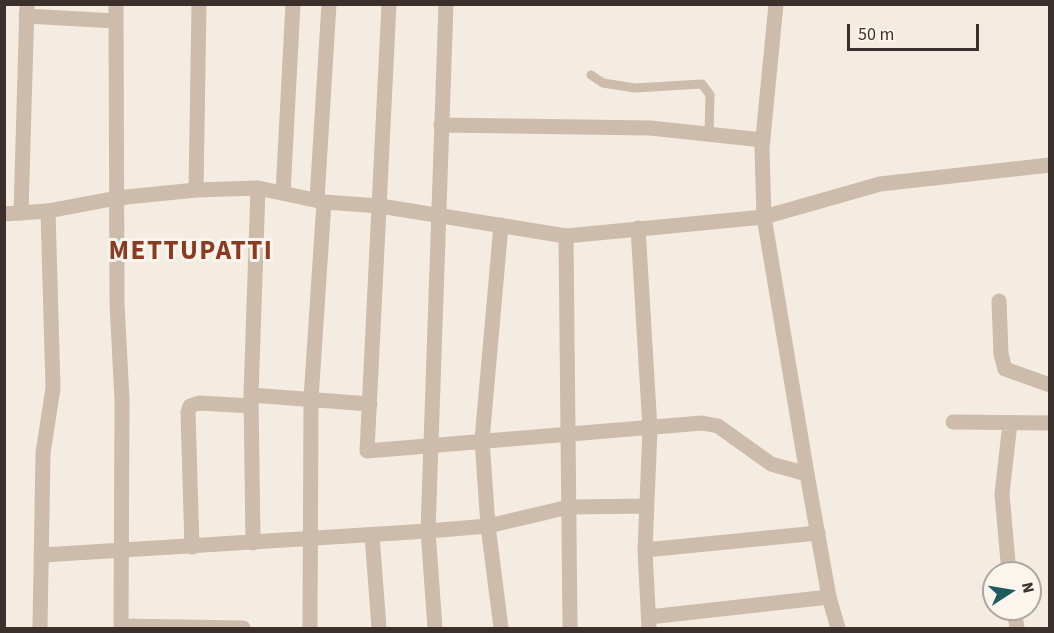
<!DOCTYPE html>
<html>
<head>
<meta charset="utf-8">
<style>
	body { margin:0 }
	#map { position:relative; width:1054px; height:633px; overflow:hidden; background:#f4ebe1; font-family:"Source Sans 3",sans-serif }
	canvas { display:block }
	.frame { position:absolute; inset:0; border:6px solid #3b302b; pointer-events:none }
	.north { position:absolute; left:982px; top:561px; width:60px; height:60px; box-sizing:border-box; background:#fbf5ee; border:2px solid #aea6a0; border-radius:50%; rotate:78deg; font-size:16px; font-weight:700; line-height:24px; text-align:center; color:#3b302b }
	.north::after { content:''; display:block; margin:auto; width:21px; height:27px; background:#1f5a5e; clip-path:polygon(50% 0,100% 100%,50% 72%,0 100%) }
	.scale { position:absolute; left:847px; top:24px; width:132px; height:27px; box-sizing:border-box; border:3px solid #3b302b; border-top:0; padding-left:8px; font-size:18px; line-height:21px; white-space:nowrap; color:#3b302b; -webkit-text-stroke:4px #fbf5ee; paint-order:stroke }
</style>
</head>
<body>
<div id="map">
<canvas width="1054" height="633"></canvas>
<div class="frame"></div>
<div class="north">N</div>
<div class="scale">50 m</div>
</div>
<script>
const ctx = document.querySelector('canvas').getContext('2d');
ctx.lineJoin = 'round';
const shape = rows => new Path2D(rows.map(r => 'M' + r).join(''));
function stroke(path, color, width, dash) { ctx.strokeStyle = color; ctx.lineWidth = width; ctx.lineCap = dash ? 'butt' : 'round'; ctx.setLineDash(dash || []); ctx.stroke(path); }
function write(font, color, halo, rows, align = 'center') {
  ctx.font = font + ' "Source Sans 3",sans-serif'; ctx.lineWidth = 6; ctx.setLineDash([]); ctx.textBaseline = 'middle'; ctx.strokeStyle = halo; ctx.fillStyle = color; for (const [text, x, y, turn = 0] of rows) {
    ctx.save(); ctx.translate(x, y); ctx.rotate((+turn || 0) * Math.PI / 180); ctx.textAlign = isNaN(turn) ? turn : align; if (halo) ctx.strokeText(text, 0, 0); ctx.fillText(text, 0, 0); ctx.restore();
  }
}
stroke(shape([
	[591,75,603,83,635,88,702,84,710,95,709,133]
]), '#cdbbac', 9);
stroke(shape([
	[116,4,117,303,122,400,121,628],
	[389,4,367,451,702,423,718,426,771,464,807,474],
	[446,4,428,531,488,526,501,628],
	[26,16,116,21],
	[441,125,650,128,763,140],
	[196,190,199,4],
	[283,193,293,4],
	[317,199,329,4],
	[21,213,27,4],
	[764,217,880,184,1050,165],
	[501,225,482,440,488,526,569,507,646,506],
	[638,228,650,429,645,550,649,628],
	[566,236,570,628],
	[999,301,1001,354,1005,369,1050,385],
	[251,395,370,404],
	[953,422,1050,423],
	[372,535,379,628],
	[253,543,251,395,258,188],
	[192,547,188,412,190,406,199,403,251,406],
	[645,550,818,533],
	[43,555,428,531,435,628],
	[1009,573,1002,494,1010,423],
	[1014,609,1017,628],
	[649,617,829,597],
	[121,626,243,628],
	[40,628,43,453,53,388,48,211],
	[310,628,311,399,324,202]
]), '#cdbbac', 15);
stroke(shape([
	[776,4,762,148,764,217,807,474,829,597,838,628],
	[4,214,48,211,117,198,196,190,258,188,324,202,380,206,566,236,764,217]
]), '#cdbbac', 15);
ctx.letterSpacing = '1.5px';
write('bold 27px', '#8c3b22', '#fbf5ee', [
	["METTUPATTI",191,253]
]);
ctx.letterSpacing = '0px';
</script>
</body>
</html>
